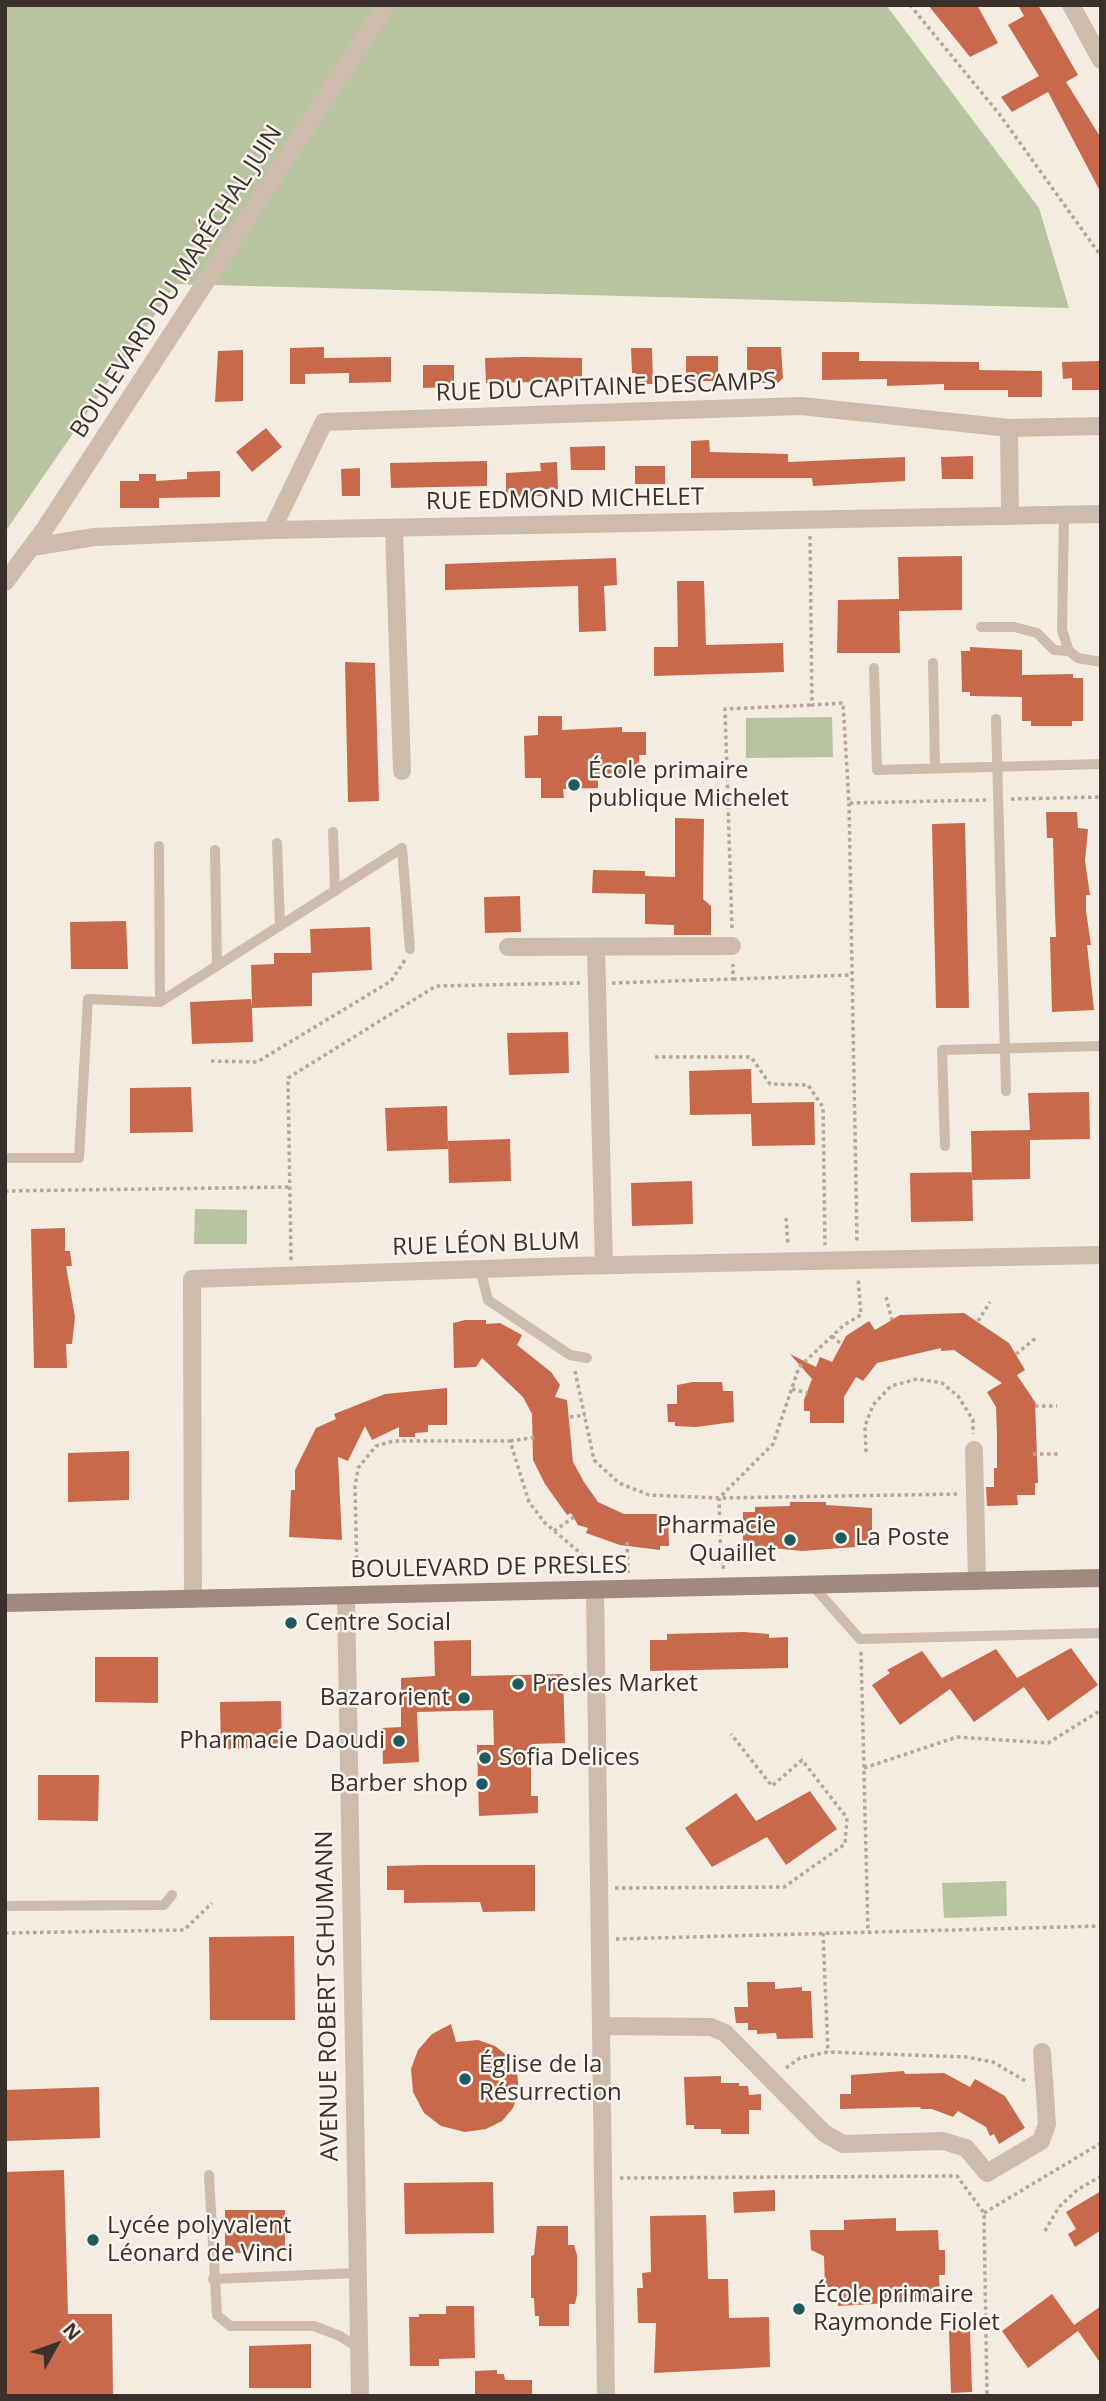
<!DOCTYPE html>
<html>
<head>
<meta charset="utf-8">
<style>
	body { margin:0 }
	#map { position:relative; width:1106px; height:2401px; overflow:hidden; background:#f4ebe1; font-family:"Open Sans",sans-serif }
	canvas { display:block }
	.frame { position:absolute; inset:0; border:7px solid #3b302b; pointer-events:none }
	.north { position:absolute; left:21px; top:2310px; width:70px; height:70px; -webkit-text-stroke:5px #fbf5ee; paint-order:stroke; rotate:50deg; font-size:19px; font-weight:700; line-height:28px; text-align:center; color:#3b302b }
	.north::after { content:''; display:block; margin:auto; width:24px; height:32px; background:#3b302b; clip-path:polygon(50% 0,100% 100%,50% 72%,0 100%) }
</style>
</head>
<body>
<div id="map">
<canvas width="1106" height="2401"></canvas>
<div class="frame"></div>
<div class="north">N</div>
</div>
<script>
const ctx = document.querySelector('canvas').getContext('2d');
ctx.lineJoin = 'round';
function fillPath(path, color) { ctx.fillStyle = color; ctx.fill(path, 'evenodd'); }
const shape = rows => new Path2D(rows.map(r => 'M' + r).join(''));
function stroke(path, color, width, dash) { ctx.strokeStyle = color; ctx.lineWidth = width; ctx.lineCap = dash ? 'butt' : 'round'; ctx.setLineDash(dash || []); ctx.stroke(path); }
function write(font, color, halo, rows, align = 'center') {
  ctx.font = font + ' "Open Sans",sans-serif'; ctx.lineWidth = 5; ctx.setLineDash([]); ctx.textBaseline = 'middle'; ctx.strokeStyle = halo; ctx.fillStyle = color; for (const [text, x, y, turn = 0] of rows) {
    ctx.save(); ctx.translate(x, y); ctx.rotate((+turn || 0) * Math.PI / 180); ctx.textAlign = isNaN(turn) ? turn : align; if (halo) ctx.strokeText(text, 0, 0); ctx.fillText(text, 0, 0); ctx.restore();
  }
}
fillPath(shape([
	[5,5,886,5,1039,208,1069,308,176,284,5,532],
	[832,717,833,757,746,758,746,718],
	[195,1209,247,1210,247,1244,194,1244],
	[1006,1881,1007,1916,944,1918,942,1883]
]), '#b8c4a0');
fillPath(shape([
	[928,5,977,5,998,43,970,57],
	[1018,5,1038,5,1078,75,1066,82,1101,138,1101,193,1048,92,1012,112,1001,97,1039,76,1008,25,1024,16],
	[324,347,324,358,391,357,391,382,349,383,349,373,305,374,305,384,290,384,290,348],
	[747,347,781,347,783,378,778,383,763,383,747,369],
	[631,348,652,348,653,384,636,384,636,373,632,373],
	[243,350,243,401,215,402,218,351],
	[822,352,859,352,859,361,979,362,979,370,1042,371,1042,397,1008,397,1008,390,944,390,944,384,887,386,887,379,822,380],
	[686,356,718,356,718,381,686,381],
	[524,357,582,358,582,381,486,383,485,358],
	[1101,361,1101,390,1072,390,1072,378,1063,379,1062,362],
	[423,365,454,365,454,387,423,388],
	[266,428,282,447,252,472,236,452],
	[709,440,710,452,788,454,788,462,905,457,905,481,813,486,812,478,691,478,691,441],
	[605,446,605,470,571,470,570,447],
	[973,456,973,479,942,479,941,457],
	[487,461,487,486,391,488,390,463],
	[557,462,558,489,543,489,543,496,506,497,506,473,541,471,540,463],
	[635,466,665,466,665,484,635,484],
	[360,468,360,496,342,496,341,469],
	[220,471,220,497,159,498,159,508,120,508,120,481,139,481,139,474,156,474,156,481,187,479,187,472],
	[962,556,962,610,899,611,900,653,837,653,838,600,899,599,898,557],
	[616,558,617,585,604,586,606,631,579,632,578,586,445,590,445,564],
	[677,581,704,581,706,645,783,643,784,672,654,676,654,647,678,647],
	[970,647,1022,650,1022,675,1073,674,1073,678,1083,678,1083,721,1072,721,1072,726,1031,726,1031,721,1022,721,1022,697,970,696,970,692,962,692,961,651,970,651],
	[345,662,375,663,379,801,348,802],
	[538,716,562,716,562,730,622,727,622,732,646,732,646,755,639,755,639,776,598,776,598,788,563,789,564,798,541,798,541,778,525,778,524,736,538,735],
	[1046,812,1077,812,1078,828,1088,829,1085,861,1090,895,1086,895,1086,911,1091,945,1087,945,1094,1010,1052,1012,1050,937,1056,937,1055,912,1053,838,1047,838],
	[675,818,704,819,703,899,711,906,711,935,674,935,674,925,645,924,645,894,592,893,593,870,645,871,645,876,675,877],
	[965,823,969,1008,936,1008,932,824],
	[520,896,521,932,485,933,484,897],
	[126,921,128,969,71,969,70,922],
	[370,927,372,970,312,973,312,1006,252,1008,253,1042,192,1044,190,1002,251,999,252,1006,251,965,274,964,274,953,311,953,310,929],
	[568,1032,569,1073,509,1075,507,1033],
	[751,1069,752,1103,814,1102,815,1145,752,1146,751,1114,690,1115,689,1071],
	[191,1087,193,1132,130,1133,130,1088],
	[1089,1092,1090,1139,1030,1140,1030,1132,1030,1179,972,1180,971,1131,1030,1130,1028,1093],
	[447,1106,448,1149,387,1151,385,1108],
	[510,1139,511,1181,449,1183,448,1141],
	[972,1172,973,1221,911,1222,910,1173],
	[692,1181,693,1224,632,1226,631,1183],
	[65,1228,65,1251,70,1251,72,1266,66,1266,75,1317,72,1344,66,1344,67,1368,34,1368,31,1229],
	[964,1313,1009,1343,1025,1370,1017,1375,1037,1405,1035,1403,1038,1483,1035,1483,1035,1495,1017,1495,1018,1505,987,1506,986,1487,994,1487,994,1468,997,1468,997,1434,996,1407,987,1392,1002,1383,954,1350,941,1351,941,1348,877,1363,863,1381,856,1377,844,1397,844,1423,810,1423,810,1411,804,1411,804,1400,812,1379,790,1354,816,1367,820,1357,832,1362,846,1336,869,1321,875,1330,900,1315],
	[465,1320,486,1320,486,1324,500,1323,522,1335,517,1345,551,1372,560,1385,555,1397,567,1400,573,1462,584,1482,598,1502,624,1514,668,1514,669,1546,660,1546,660,1550,620,1545,586,1533,588,1528,578,1525,571,1513,567,1515,545,1484,533,1460,532,1414,523,1397,482,1358,476,1367,454,1368,453,1323],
	[693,1382,722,1382,723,1391,733,1391,734,1422,696,1427,675,1426,675,1422,668,1422,667,1404,677,1404,677,1385],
	[447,1388,447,1425,428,1425,428,1432,415,1433,415,1437,399,1437,399,1427,372,1440,365,1426,348,1461,338,1457,342,1540,289,1537,291,1490,295,1490,295,1470,316,1428,336,1419,334,1414,385,1394],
	[129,1451,129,1500,68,1502,68,1453],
	[790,1502,826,1502,826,1505,872,1508,872,1542,856,1542,856,1547,802,1551,743,1545,743,1512,755,1512,755,1507,790,1506],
	[744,1632,769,1634,769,1638,788,1637,788,1668,650,1671,650,1640,667,1640,667,1634],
	[471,1640,471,1676,563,1674,565,1743,531,1744,531,1796,538,1796,538,1813,479,1816,477,1745,494,1745,493,1710,417,1712,419,1762,383,1764,382,1728,401,1727,401,1678,435,1676,434,1641],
	[1071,1648,1098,1685,1048,1721,1024,1687,974,1722,942,1678,996,1649,1017,1678],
	[922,1651,950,1689,900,1725,872,1685,890,1673,887,1670],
	[95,1657,158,1657,158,1703,95,1702],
	[281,1701,282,1748,221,1749,220,1702],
	[38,1775,99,1775,98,1821,38,1820],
	[810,1791,837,1829,786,1865,767,1837,712,1867,685,1828,736,1793,756,1821],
	[425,1865,535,1865,535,1911,483,1912,480,1902,404,1903,404,1890,387,1890,387,1866],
	[294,1936,295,2020,210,2020,209,1937],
	[747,1982,775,1982,775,1989,802,1987,802,1991,811,1991,813,2038,777,2039,776,2033,757,2034,757,2030,748,2030,748,2023,736,2023,734,2007,748,2007],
	[451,2024,456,2042,478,2040,495,2046,509,2057,517,2073,519,2091,513,2108,502,2121,486,2129,465,2132,441,2126,424,2113,413,2092,411,2069,418,2050,432,2034],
	[904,2071,905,2074,944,2073,970,2087,975,2079,1005,2096,1025,2128,999,2144,994,2134,990,2136,986,2127,958,2111,953,2117,932,2109,921,2109,920,2107,840,2109,840,2094,851,2094,851,2075],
	[721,2076,721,2083,739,2083,739,2086,748,2086,749,2095,761,2094,761,2110,749,2110,749,2134,721,2134,721,2129,694,2129,694,2125,686,2125,684,2077],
	[99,2087,100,2138,5,2141,5,2090],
	[64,2170,68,2314,112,2314,113,2396,5,2396,5,2172],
	[493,2182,494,2233,405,2234,404,2183],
	[775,2190,775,2211,734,2213,733,2192],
	[1101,2191,1101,2230,1075,2247,1068,2234,1076,2229,1066,2212],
	[225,2210,285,2210,285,2252,225,2253],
	[706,2215,708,2279,728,2279,729,2318,769,2317,770,2367,654,2373,656,2323,638,2323,637,2288,643,2288,642,2273,651,2272,650,2216],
	[896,2218,896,2231,938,2230,939,2250,945,2250,945,2275,939,2275,940,2300,838,2306,838,2287,825,2287,824,2256,811,2250,810,2230,844,2230,844,2220],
	[537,2226,568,2226,568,2245,574,2245,577,2255,577,2295,575,2304,569,2304,569,2326,539,2326,539,2316,535,2316,534,2298,531,2298,531,2256,534,2255],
	[1052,2294,1074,2325,1101,2306,1101,2364,1078,2331,1028,2368,1002,2331],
	[446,2306,474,2306,475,2358,439,2359,439,2366,410,2366,409,2317,419,2317,419,2314,446,2314],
	[970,2330,972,2392,951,2393,949,2331],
	[311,2344,311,2388,249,2388,249,2346],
	[497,2370,497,2374,504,2374,505,2380,532,2380,532,2396,475,2396,475,2371]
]), '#c8694b');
stroke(shape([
	[910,5,1000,115,1101,256],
	[810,536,812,705,843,703,849,803,986,800],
	[1011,799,1101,797],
	[849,803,857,1242],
	[732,928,725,709,812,705],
	[733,979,852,975],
	[612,983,733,979,733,964],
	[655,1057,751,1057,770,1084,808,1085,823,1107,825,1245],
	[211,1061,257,1062,391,981,405,960],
	[5,1191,290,1187],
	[786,1218,788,1245],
	[291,1260,288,1078,436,986,580,983],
	[886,1297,892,1320],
	[978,1321,990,1302],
	[832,1336,841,1344],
	[1016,1354,1036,1338],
	[575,1371,594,1460,619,1483,649,1495,719,1498,959,1494],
	[792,1389,808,1393],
	[1035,1406,1057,1406],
	[570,1417,585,1415],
	[510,1441,537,1437],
	[866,1452,865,1426,873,1405,891,1386,917,1379,942,1383,958,1396,973,1420,973,1434],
	[1033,1454,1059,1454],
	[554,1531,574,1517],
	[627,1542,628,1573],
	[725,1567,721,1567,719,1498,773,1444,799,1367,844,1325,861,1315,858,1277],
	[362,1575,357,1575,355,1487,358,1468,376,1446,393,1441,510,1441,529,1502,545,1523,585,1557,586,1569,580,1570],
	[861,1652,868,1932],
	[864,1768,957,1737,1048,1743,1101,1710],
	[615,1888,784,1887,845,1844,847,1818,802,1760,772,1786,731,1734],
	[5,1933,184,1930,212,1903],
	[823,1933,828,2052],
	[616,1939,1101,1926],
	[786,2068,800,2058,828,2052,966,2057,993,2062,1027,2082],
	[620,2178,957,2176,984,2213,987,2396],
	[984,2213,1101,2143],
	[1045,2231,1059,2207,1077,2190,1101,2176]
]), '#b9a596', 3.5, [3.5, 3.5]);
stroke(shape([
	[1064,515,1062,630,1069,651,1078,658,1101,662],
	[981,627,1014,627,1037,633,1054,650,1069,651],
	[933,663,935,768],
	[874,668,877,770,1101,764],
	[996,719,1006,1091],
	[333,832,335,891],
	[277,843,280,926],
	[159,846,160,1002],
	[215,850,217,966],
	[945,1146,942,1050,1101,1046],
	[5,1158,79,1158,88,999,160,1002,402,848,410,949],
	[480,1269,488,1300,570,1355,587,1358],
	[812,1585,860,1639,1101,1633],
	[5,1906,164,1905,172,1895],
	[209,2175,217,2315,230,2326,314,2326,340,2336,359,2348],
	[213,2279,357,2273]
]), '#cdbbac', 10);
stroke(shape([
	[1071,5,1101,60],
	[1009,428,1101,426],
	[394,528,402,771],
	[272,530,324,422,801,406,1009,428,1010,516],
	[32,547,94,537,272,530,1101,514],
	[5,582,44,530,386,5],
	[508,947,732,946],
	[596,947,604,1265],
	[974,1450,977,1581],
	[595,1590,606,2396],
	[346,1595,360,2396],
	[193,1599,192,1279,568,1266,1101,1255],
	[601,2026,711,2027,725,2033,824,2133,843,2144,943,2141,966,2148,987,2173,1041,2141,1047,2124,1042,2052]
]), '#cdbbac', 18);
stroke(shape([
	[5,1603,1101,1578]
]), '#a18a7d', 18);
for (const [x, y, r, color] of [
	[574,785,7,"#1f5a5e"],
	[841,1538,7,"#1f5a5e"],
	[790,1540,7,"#1f5a5e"],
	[291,1623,7,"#1f5a5e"],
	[518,1684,7,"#1f5a5e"],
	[464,1698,7,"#1f5a5e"],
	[399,1741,7,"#1f5a5e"],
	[485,1758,7,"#1f5a5e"],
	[482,1784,7,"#1f5a5e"],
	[465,2079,7,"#1f5a5e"],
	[93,2240,7,"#1f5a5e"],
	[799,2309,7,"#1f5a5e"]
]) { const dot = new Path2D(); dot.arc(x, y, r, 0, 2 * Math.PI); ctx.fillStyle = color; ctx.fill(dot); stroke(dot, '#fbf5ee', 2.5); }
write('24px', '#3b302b', '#fbf5ee', [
	["BOULEVARD DU MARÉCHAL JUIN",177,282,-57],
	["RUE DU CAPITAINE DESCAMPS",606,388,-2],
	["RUE EDMOND MICHELET",565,500,-1],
	["RUE LÉON BLUM",486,1245,-2],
	["BOULEVARD DE PRESLES",489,1568,-1],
	["AVENUE ROBERT SCHUMANN",328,1996,-91]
]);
write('24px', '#3b302b', '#fbf5ee', [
	["École primaire",588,771],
	["publique Michelet",588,799],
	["Pharmacie",776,1526,"right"],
	["Quaillet",776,1554,"right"],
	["La Poste",855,1538],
	["Centre Social",305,1623],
	["Presles Market",532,1684],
	["Bazarorient",450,1698,"right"],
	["Pharmacie Daoudi",385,1741,"right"],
	["Sofia Delices",499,1758],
	["Barber shop",468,1784,"right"],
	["Église de la",479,2065],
	["Résurrection",479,2093],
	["Lycée polyvalent",107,2226],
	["Léonard de Vinci",107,2254],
	["École primaire",813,2295],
	["Raymonde Fiolet",813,2323]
], 'left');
</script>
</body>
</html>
